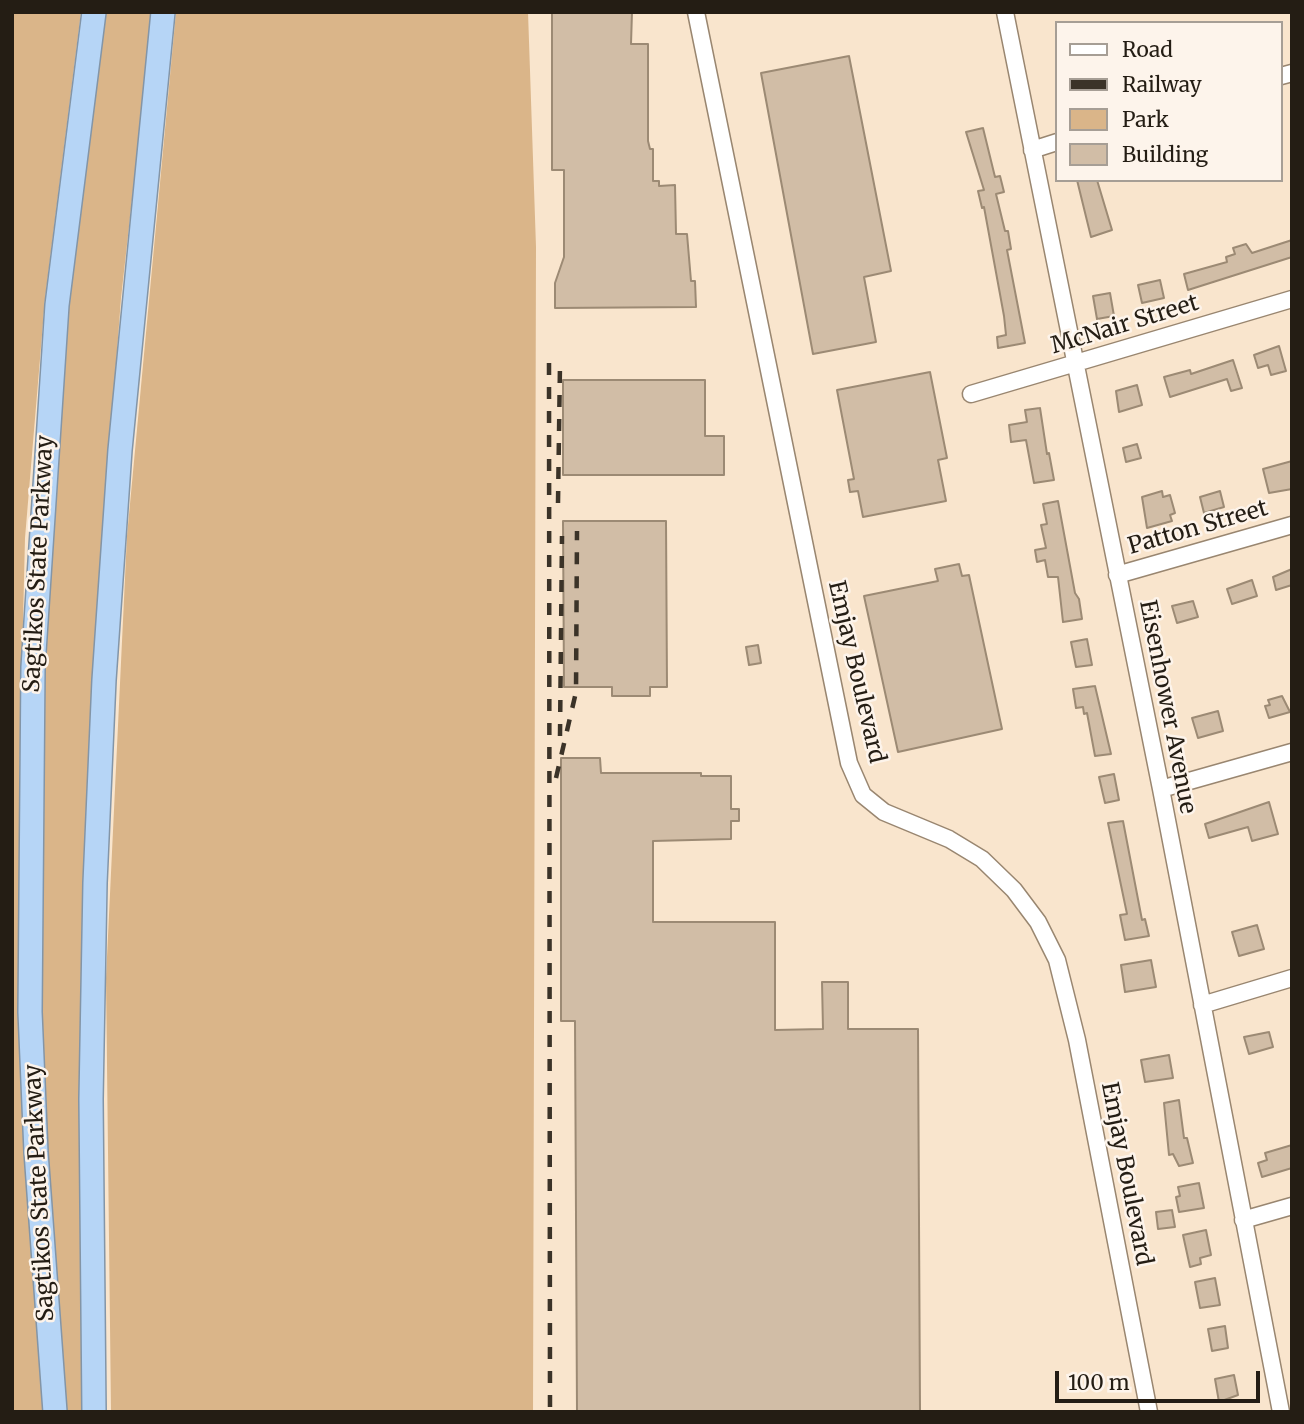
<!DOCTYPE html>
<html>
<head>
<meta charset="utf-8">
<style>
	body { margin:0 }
	#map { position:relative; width:1304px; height:1424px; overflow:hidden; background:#f9e5cd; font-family:Merriweather,serif }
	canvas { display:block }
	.frame { position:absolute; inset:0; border:14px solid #241d14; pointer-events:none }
	.legend { position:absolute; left:1055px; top:21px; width:228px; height:161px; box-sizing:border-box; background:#fdf4eb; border:2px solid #a69e95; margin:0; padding:9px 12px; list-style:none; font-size:21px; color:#241d14 }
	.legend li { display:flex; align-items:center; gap:14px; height:35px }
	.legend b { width:35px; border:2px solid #a69e95 }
	.scale { position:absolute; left:1055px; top:1371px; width:205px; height:32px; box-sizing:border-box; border:4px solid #241d14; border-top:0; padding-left:9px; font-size:21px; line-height:24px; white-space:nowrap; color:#241d14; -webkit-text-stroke:5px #fdf4eb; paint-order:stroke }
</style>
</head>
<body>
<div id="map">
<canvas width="1304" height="1424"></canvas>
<div class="frame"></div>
<ul class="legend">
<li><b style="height:9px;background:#fff"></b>Road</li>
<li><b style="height:9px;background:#3b3328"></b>Railway</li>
<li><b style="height:19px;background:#dab589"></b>Park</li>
<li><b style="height:19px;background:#d1bda6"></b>Building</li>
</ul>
<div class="scale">100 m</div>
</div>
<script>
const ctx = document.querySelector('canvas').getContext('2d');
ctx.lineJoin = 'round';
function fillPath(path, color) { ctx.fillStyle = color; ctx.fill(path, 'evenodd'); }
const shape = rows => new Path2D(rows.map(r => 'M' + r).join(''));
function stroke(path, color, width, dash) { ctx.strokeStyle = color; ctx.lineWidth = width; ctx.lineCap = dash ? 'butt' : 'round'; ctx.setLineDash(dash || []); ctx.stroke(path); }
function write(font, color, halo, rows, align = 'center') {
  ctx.font = font + ' Merriweather,serif'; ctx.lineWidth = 5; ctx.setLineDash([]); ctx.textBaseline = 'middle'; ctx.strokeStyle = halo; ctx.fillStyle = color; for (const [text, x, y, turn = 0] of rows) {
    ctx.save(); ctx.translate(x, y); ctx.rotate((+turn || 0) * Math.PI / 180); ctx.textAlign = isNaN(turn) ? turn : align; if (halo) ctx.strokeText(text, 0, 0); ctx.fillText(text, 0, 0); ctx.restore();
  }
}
fillPath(shape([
	[12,12,81,12,45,299,25,538,19,788,21,1008,29,1225,46,1412,12,1412],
	[105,12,153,12,121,298,99,591,85,881,80,1153,84,1412,63,1412,48,1154,37,883,42,595,68,293],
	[176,12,528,12,536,247,533,1412,111,1412,106,978,127,536]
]), '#dab589');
const building = shape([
	[552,12,632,12,631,44,648,44,648,141,650,149,653,149,653,181,659,181,659,186,675,185,676,234,687,234,691,281,695,281,696,307,555,308,555,283,564,257,564,170,552,170,552,12],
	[849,56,891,271,864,277,876,342,813,354,761,73,849,56],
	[983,128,995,177,1000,176,1004,192,996,194,1005,231,1008,231,1011,249,1007,250,1025,343,998,348,997,337,1006,335,1004,316,984,207,982,208,978,191,984,190,966,132,983,128],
	[1077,180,1097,180,1112,230,1091,237,1077,180],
	[1292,240,1292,257,1188,290,1184,274,1227,262,1226,257,1235,254,1233,248,1246,244,1252,253,1292,240],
	[1160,280,1164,298,1142,303,1138,285,1160,280],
	[1110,293,1114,316,1097,319,1093,296,1110,293],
	[1279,346,1286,371,1271,375,1268,365,1258,368,1254,355,1279,346],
	[1233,360,1242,388,1231,391,1227,379,1170,397,1164,377,1190,370,1191,374,1233,360],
	[930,372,947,458,938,460,946,501,863,517,858,491,850,492,848,480,854,479,837,390,930,372],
	[563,380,705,380,705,436,724,436,724,475,563,475,563,380],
	[1137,385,1142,405,1119,412,1116,391,1137,385],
	[1040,408,1047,454,1049,453,1054,480,1034,483,1026,440,1011,442,1009,425,1027,422,1025,410,1040,408],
	[1137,444,1141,458,1126,462,1123,448,1137,444],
	[1292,461,1292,489,1269,493,1263,469,1292,461],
	[1162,491,1163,497,1170,495,1175,513,1170,515,1172,521,1147,528,1142,497,1162,491],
	[1220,491,1224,507,1204,513,1200,497,1220,491],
	[1058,501,1075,593,1079,599,1082,619,1063,622,1058,577,1048,577,1045,560,1037,562,1035,550,1046,548,1041,525,1047,524,1043,504,1058,501],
	[563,521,666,521,667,687,650,687,650,696,612,696,612,687,564,687,563,521],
	[959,564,962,576,969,575,1002,729,898,752,864,596,938,581,935,569,959,564],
	[1292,569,1292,585,1276,590,1273,577,1292,569],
	[1252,580,1257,596,1232,604,1227,589,1252,580],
	[1193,601,1198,617,1177,623,1172,606,1193,601],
	[1087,639,1092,665,1076,667,1071,642,1087,639],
	[758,645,761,663,749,665,746,647,758,645],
	[1095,686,1111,754,1095,756,1087,713,1084,714,1083,707,1076,708,1073,689,1095,686],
	[1282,696,1290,712,1269,718,1265,706,1270,705,1268,700,1282,696],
	[1218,711,1223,731,1198,738,1192,718,1218,711],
	[561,758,600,758,601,773,701,773,701,776,731,776,731,809,739,809,739,821,731,821,731,839,653,841,653,922,775,922,775,1030,823,1029,822,982,848,982,848,1029,918,1029,920,1412,577,1412,575,1021,561,1021,561,758],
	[1114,774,1119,800,1105,803,1099,777,1114,774],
	[1269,802,1278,834,1252,841,1248,827,1209,838,1205,824,1269,802],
	[1123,821,1142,920,1145,919,1149,936,1125,940,1120,915,1127,914,1108,823,1123,821],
	[1257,925,1264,949,1239,956,1232,932,1257,925],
	[1151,960,1156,987,1125,992,1121,965,1151,960],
	[1269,1032,1273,1047,1249,1054,1244,1037,1269,1032],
	[1169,1055,1173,1078,1145,1082,1141,1060,1169,1055],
	[1179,1100,1184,1138,1187,1138,1193,1163,1179,1166,1173,1154,1169,1155,1164,1103,1179,1100],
	[1292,1145,1292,1168,1262,1177,1258,1163,1267,1160,1265,1153,1292,1145],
	[1199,1183,1204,1208,1179,1212,1176,1197,1180,1196,1178,1187,1199,1183],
	[1172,1210,1175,1227,1158,1229,1156,1212,1172,1210],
	[1206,1230,1211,1255,1200,1258,1201,1264,1190,1267,1183,1235,1206,1230],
	[1215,1278,1220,1305,1200,1308,1195,1282,1215,1278],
	[1225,1326,1228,1348,1212,1351,1208,1329,1225,1326],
	[1234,1375,1238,1395,1219,1402,1215,1379,1234,1375]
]);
fillPath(building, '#d1bda6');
stroke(building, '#9c8a74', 2);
const minor = shape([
	[696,12,849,763,863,795,884,812,949,839,982,859,1014,890,1038,922,1057,960,1077,1040,1149,1412],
	[1005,12,1161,789,1281,1412],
	[1281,76,1292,73],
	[1032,150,1057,142],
	[971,394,1292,299],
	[1117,575,1292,525],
	[1161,789,1292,752],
	[1202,1005,1292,978],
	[1243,1220,1292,1206]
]);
const highway = shape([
	[55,1412,36,1152,30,1012,33,667,57,305,94,12],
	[94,1412,91,1099,95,883,104,680,120,450,163,12]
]);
stroke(minor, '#998670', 19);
stroke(highway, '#8395a7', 26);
stroke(minor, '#fff', 16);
stroke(highway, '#b6d5f6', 23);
stroke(shape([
	[549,363,550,1412],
	[558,503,560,364],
	[560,736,562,536],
	[556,778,576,692,577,531]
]), '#3b3328', 4.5, [12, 12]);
write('23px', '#241d14', '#fdf4eb', [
	["McNair Street",1125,325,-17],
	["Patton Street",1198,528,-16],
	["Sagtikos State Parkway",39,564,-87],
	["Emjay Boulevard",856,672,77],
	["Eisenhower Avenue",1167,707,79],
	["Emjay Boulevard",1126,1174,79],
	["Sagtikos State Parkway",40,1193,-93]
]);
</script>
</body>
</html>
